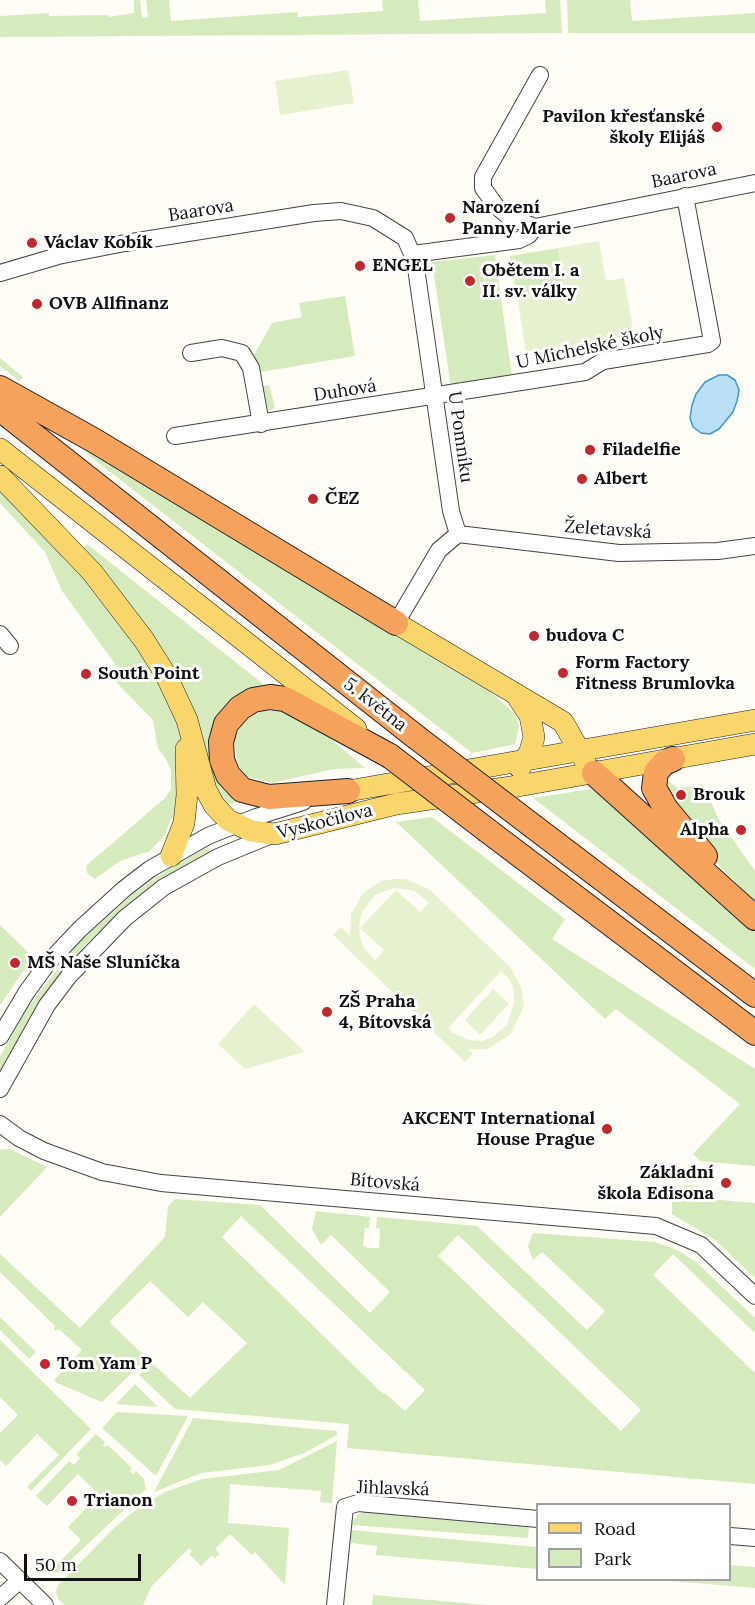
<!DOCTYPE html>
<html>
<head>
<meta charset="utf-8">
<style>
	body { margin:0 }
	#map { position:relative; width:755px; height:1605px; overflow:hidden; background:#fffdf5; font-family:Lora,serif }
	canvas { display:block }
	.legend { position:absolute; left:536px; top:1503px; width:195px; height:78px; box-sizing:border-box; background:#fff; border:2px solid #a0a0a0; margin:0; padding:8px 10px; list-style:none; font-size:18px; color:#111 }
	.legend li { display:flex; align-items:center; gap:12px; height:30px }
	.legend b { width:30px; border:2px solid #a0a0a0 }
	.scale { position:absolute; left:24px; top:1554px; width:117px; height:27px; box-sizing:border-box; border:3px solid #111; border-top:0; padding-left:8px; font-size:18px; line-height:21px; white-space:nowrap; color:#111; -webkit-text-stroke:4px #fff; paint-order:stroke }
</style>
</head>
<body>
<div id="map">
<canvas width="755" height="1605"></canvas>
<ul class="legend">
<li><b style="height:8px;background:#f9d66b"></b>Road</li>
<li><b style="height:16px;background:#d5ebbd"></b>Park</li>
</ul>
<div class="scale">50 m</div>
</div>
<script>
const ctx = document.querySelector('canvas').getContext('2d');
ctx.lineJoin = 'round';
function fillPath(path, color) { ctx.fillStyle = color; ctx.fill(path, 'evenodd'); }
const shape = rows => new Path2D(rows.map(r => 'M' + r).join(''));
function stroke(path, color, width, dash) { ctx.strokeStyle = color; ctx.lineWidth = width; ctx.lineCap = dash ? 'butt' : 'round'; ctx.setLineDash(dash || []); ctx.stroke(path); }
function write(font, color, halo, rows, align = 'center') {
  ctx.font = font + ' Lora,serif'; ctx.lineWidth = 6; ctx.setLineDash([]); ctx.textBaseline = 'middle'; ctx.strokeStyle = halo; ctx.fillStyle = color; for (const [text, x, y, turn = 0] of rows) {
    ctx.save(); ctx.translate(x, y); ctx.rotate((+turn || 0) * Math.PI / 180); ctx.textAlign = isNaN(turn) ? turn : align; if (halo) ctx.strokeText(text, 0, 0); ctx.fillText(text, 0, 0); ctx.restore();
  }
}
fillPath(shape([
	[134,0,140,0,142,18,148,17,146,0,169,0,171,21,298,12,298,17,383,11,382,0,418,0,420,21,546,13,545,0,560,0,562,33,0,37,0,16,49,13,49,16,108,15,108,17,134,13],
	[567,0,630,0,632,21,755,13,755,33,568,33],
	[558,248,565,288,517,296,510,256],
	[495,255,512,377,451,387,432,262],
	[345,296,355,356,261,372,263,386,269,385,275,407,270,411,265,407,254,355,272,323,302,317,299,303],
	[0,358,23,377,19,381,0,366],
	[89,451,486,688,515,714,519,726,515,744,472,753,87,454],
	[0,485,103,598,158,677,175,716,180,735,182,752,178,818,171,818,165,835,150,851,120,861,95,879,87,873,86,866,165,798,171,789,171,771,166,759,158,749,153,720,110,676,118,668,62,591,45,552,0,503],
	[87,544,263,684,262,687,221,715,242,800,226,805,222,800,136,612,83,548],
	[265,711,282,711,311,722,365,768,334,769,273,783,247,777,238,765,234,740,242,724,255,713],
	[669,782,678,788,703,784,718,818,755,871,755,902,710,856,661,783],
	[592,789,597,793,603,792,755,929,755,969,533,798],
	[432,817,565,919,552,939,755,1069,755,1166,700,1161,693,1154,740,1104,616,1009,605,1019,396,822],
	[208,847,211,853,126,908,86,944,42,998,0,1071,0,1056,28,1007,79,942,133,894,173,866],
	[0,925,33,957,0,1005],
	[10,1149,47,1167,0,1217,0,1150],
	[686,1185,698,1186,697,1198,755,1203,755,1278,715,1240,672,1214,672,1201],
	[175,1199,260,1205,370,1313,390,1292,331,1235,321,1245,312,1229,316,1211,370,1217,369,1228,365,1228,363,1246,368,1248,379,1248,380,1229,376,1228,377,1217,477,1226,587,1330,605,1311,542,1252,533,1260,528,1246,533,1233,655,1242,677,1250,696,1262,755,1318,755,1333,673,1254,653,1275,755,1373,755,1484,347,1448,349,1424,175,1409,139,1375,152,1363,190,1398,247,1343,203,1302,188,1317,150,1281,109,1322,147,1358,102,1402,57,1383,54,1380,82,1350,59,1329,56,1331,54,1329,55,1326,0,1272,0,1254,80,1328,165,1237,168,1206],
	[241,1216,425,1390,405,1411,385,1393,383,1394,222,1237],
	[458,1235,641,1410,621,1431,438,1256],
	[0,1317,36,1352,29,1359,0,1330],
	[0,1340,91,1429,31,1491,27,1487,59,1455,37,1434,6,1466,0,1460,0,1433,18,1415,0,1397],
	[135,1384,158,1407,116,1404],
	[117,1412,188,1416,156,1476,102,1428],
	[193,1418,337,1431,337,1435,304,1453,270,1465,201,1473,154,1492],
	[96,1434,105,1442,103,1446,105,1447,108,1445,132,1468,130,1471,133,1474,136,1471,144,1479,146,1489,58,1572,53,1573,51,1571,81,1540,68,1527,99,1495,78,1474,47,1506,36,1496,69,1461,74,1465,80,1458,76,1454],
	[337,1441,332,1503,320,1502,321,1491,230,1484,228,1523,289,1528,285,1585,255,1552,252,1555,230,1534,215,1549,220,1554,215,1558,212,1555,201,1566,189,1554,192,1551,189,1548,151,1587,143,1605,65,1605,58,1599,56,1591,59,1584,114,1528,138,1508,165,1492,202,1479,279,1470],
	[364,1512,529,1527,528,1538,351,1525,357,1515],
	[351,1530,537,1547,537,1569,376,1555,377,1546,351,1543],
	[730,1565,755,1567,755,1588,671,1581,730,1580],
	[373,1595,487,1605,372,1605]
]), '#d5ebbd');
fillPath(shape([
	[348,70,354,103,280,115,275,81],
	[599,241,606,281,624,278,634,335,526,352,517,296,565,288,558,248],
	[394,879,406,879,430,890,511,968,521,987,524,1006,511,1034,488,1049,469,1049,473,1054,465,1062,333,935,341,927,350,936,351,914,363,893,381,881],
	[394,888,415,891,429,903,420,912,396,890,360,928,384,950,375,960,364,948,360,937,359,925,362,912,375,895],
	[501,971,510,980,514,990,514,1003,507,1025,491,1038,481,1041,469,1040,453,1033,448,1028],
	[493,989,509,1004,480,1035,465,1020],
	[254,1004,305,1052,245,1069,218,1044]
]), '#e6f2cf');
const water = shape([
	[719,375,727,375,735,380,739,390,737,401,733,412,719,429,710,434,701,433,693,427,690,418,692,405,696,394,705,382,719,375]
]);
fillPath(water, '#b9e0f7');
stroke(water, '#3f96cf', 1.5);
const minor = shape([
	[535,227,509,217,496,206,483,188,483,177,540,75],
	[413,254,519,240,529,235,535,227,755,183],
	[0,273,58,256,125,243,314,213,341,211,373,218,405,238,415,261,451,511,458,534],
	[191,353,222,348,242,353,251,368,261,424],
	[175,436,585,372,603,361,708,344,712,341,685,196],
	[458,534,619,553,718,551,755,546],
	[396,623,439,550,458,534],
	[0,634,10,646],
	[0,1037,26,993,47,964,80,929,124,889,150,869,208,836,256,817,303,802],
	[0,1089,47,1005,69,976,125,918,164,887,218,857,274,834],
	[0,1124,19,1138,44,1151,102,1172,161,1183,656,1226,701,1245,755,1296],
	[730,1536,755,1538],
	[0,1561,45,1605],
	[0,1598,20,1580],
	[335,1605,345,1507,358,1503,538,1519]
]);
const major = shape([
	[0,449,356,729],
	[0,476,92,572,144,640,166,675,187,720,206,790,214,805,228,820,251,831,275,834,396,804,518,786,755,744],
	[396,623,563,722,585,761],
	[517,696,530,716,534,737,530,751,520,768],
	[348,791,755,720],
	[171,856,184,823,187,795,186,749]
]);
const highway = shape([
	[0,388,95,441,396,623],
	[0,409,416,737],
	[673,759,664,763,656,772,654,788,666,809,705,856],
	[594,773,755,918],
	[348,791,269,797,242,790,228,775,222,760,221,742,226,724,240,708,253,700,270,697,285,699,390,756],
	[534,827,755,995],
	[488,831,755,1033]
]);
stroke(minor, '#444', 18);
stroke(major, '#222', 22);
stroke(highway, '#222', 26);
stroke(minor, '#fff', 16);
stroke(major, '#f9d66b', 21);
stroke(highway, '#f5a25d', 24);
const highwayBridge = shape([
	[416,737,534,827],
	[390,756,488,831]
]);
stroke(highwayBridge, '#222', 26, []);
stroke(highwayBridge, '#f5a25d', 24);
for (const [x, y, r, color] of [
	[717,127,6,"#c4262e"],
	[450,218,6,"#c4262e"],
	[32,243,6,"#c4262e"],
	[360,266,6,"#c4262e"],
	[470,281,6,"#c4262e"],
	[37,304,6,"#c4262e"],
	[590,450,6,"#c4262e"],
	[582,479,6,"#c4262e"],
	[313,499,6,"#c4262e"],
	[534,636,6,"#c4262e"],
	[563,673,6,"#c4262e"],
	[86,674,6,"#c4262e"],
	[681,795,6,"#c4262e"],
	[741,830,6,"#c4262e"],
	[15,963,6,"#c4262e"],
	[327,1012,6,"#c4262e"],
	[607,1129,6,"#c4262e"],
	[726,1183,6,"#c4262e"],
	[45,1364,6,"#c4262e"],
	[72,1501,6,"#c4262e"]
]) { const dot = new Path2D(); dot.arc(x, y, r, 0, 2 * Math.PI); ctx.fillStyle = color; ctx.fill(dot); stroke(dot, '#fff', 2); }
write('bold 18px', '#111', '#fff', [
	["Pavilon křesťanské",705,117,"right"],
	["školy Elijáš",705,138,"right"],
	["Narození",462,208],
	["Panny Marie",462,229],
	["Václav Kobík",44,243],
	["ENGEL",372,266],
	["Obětem I. a",482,271],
	["II. sv. války",482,292],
	["OVB Allfinanz",49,304],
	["Filadelfie",602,450],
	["Albert",594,479],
	["ČEZ",325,499],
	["budova C",546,636],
	["Form Factory",575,663],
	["Fitness Brumlovka",575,684],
	["South Point",98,674],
	["Brouk",693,795],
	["Alpha",729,830,"right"],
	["MŠ Naše Sluníčka",27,963],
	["ZŠ Praha",339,1002],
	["4, Bítovská",339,1023],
	["AKCENT International",595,1119,"right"],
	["House Prague",595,1140,"right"],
	["Základní",714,1173,"right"],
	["škola Edisona",714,1194,"right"],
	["Tom Yam P",57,1364],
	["Trianon",84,1501]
], 'left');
write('18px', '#111', '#fff', [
	["Baarova",684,176,-12],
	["Baarova",201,211,-9],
	["U Michelské školy",590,348,-12],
	["Duhová",345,391,-9],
	["U Pomníku",460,437,82],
	["Želetavská",608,530,4],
	["5. května",375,705,38],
	["Vyskočilova",325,822,-14],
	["Bítovská",385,1183,5],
	["Jihlavská",393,1489,2]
]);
</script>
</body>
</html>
